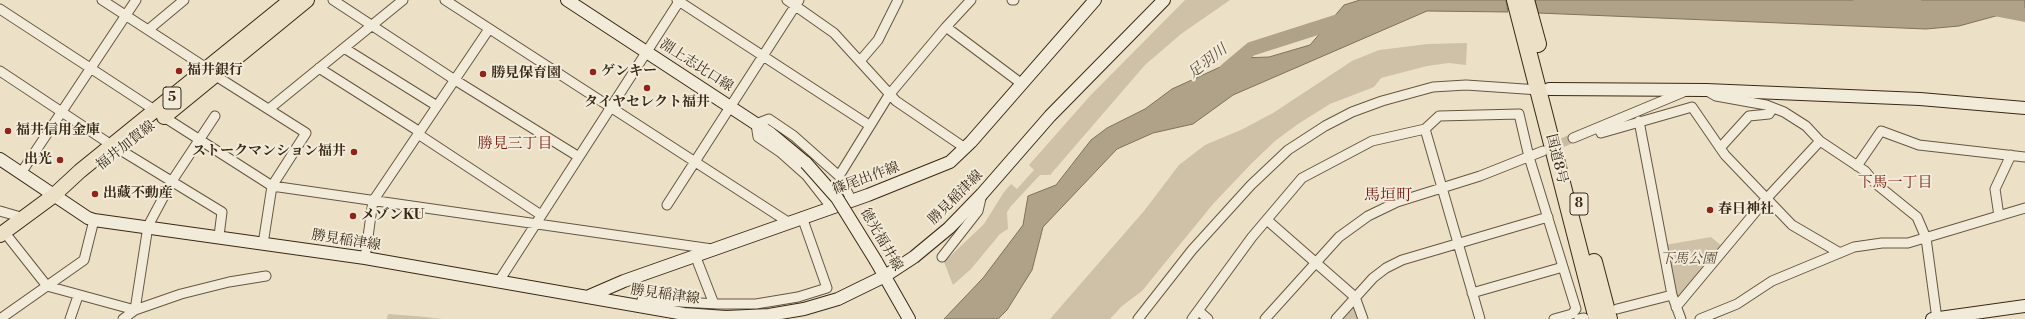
<!DOCTYPE html>
<html>
<head>
<meta charset="utf-8">
<style>
	body { margin:0 }
	canvas { display:block; background:#ece0c6 }
</style>
</head>
<body>
<canvas width="2025" height="319"></canvas>
<script>
const ctx = document.querySelector('canvas').getContext('2d');
ctx.lineJoin = 'round';
function fillPath(path, color) { ctx.fillStyle = color; ctx.fill(path, 'evenodd'); }
const shape = rows => new Path2D(rows.map(r => 'M' + r).join(''));
function stroke(path, color, width, dash) { ctx.strokeStyle = color; ctx.lineWidth = width; ctx.lineCap = dash ? 'butt' : 'round'; ctx.setLineDash(dash || []); ctx.stroke(path); }
function write(font, color, halo, rows, align = 'center') {
  ctx.font = font + ' "Libre Bodoni","Noto Serif JP",serif'; ctx.lineWidth = 4; ctx.setLineDash([]); ctx.textBaseline = 'middle'; ctx.strokeStyle = halo; ctx.fillStyle = color; for (const [text, x, y, turn = 0] of rows) {
    ctx.save(); ctx.translate(x, y); ctx.rotate((+turn || 0) * Math.PI / 180); ctx.textAlign = isNaN(turn) ? turn : align; if (halo) ctx.strokeText(text, 0, 0); ctx.fillText(text, 0, 0); ctx.restore();
  }
}
fillPath(shape([
	[1185,0,1230,0,1181,34,1145,65,1050,175,1040,175,1011,206,1007,212,1008,229,1000,234,971,269,953,285,944,262,984,224,1004,192,1011,184,1017,189,1034,170,1029,165,1089,97],
	[1467,43,1466,65,1449,63,1427,66,1381,78,1374,87,1330,104,1298,124,1275,141,1252,163,1213,204,1142,291,1122,306,1110,319,1050,319,1144,211,1179,165,1205,145,1243,129,1273,113,1352,61,1379,50,1428,44],
	[1711,237,1724,248,1677,301,1665,245],
	[1354,302,1360,319,1340,319],
	[388,314,426,317,442,319,387,319]
]), '#cec1a8');
const water = shape([
	[1360,0,1506,0,1508,12,1427,11,1233,95,1193,124,1153,133,1117,149,1043,227,1032,270,1007,310,998,319,944,319,983,278,1023,225,1028,196,1056,185,1091,140,1107,128,1145,109,1172,89,1240,58,1269,57,1310,45,1344,5,1360,0],
	[1535,0,1851,0,1896,2,1923,0,2025,0,2025,8,1959,26,1926,29,1538,13,1535,0]
]);
fillPath(water, '#afa289');
stroke(water, '#80725a', 1);
stroke(shape([
	[1860,0,1915,3],
	[1994,9,2025,15],
	[1226,70,1251,49,1345,19]
]), '#afa289', 14);
stroke(shape([
	[1550,148,1573,138]
]), '#c8bba2', 9, [9, 4.5]);
const street = shape([
	[102,0,208,69,216,76,306,133,272,186,263,244],
	[333,0,455,80,579,157],
	[445,0,788,222],
	[677,0,869,125],
	[787,0,834,33,896,101,965,148],
	[1012,0,1014,0],
	[0,9,156,111],
	[946,27,1022,84],
	[148,30,184,0],
	[344,48,437,106],
	[860,61,878,40,898,0],
	[319,68,420,132],
	[0,71,113,146],
	[1709,92,1716,96,1766,105,1784,112,1806,126,1820,141,1865,171,1875,183,1917,217,1926,238,1937,319],
	[269,109,403,0],
	[164,117,272,186,712,249],
	[1639,121,1672,295,1681,319],
	[1599,128,1601,133,1692,107,1725,155,1792,225,1840,253],
	[1425,129,1439,116,1519,114,1529,157,1576,309,1572,314,1554,319],
	[418,134,541,215],
	[1573,138,1686,91],
	[1720,148,1749,116,1769,114,1773,108],
	[122,151,222,212,219,236],
	[1857,166,1881,131,1919,145,2025,157],
	[21,173,136,0],
	[839,176,889,95,946,27,971,0],
	[667,205,799,0],
	[832,208,807,176,780,152,758,137,756,124,769,119,794,136,839,176,852,201],
	[0,211,24,218],
	[1999,216,1995,189,2011,155],
	[1267,220,1355,297,1363,319],
	[9,238,47,286,135,310],
	[695,255,714,304],
	[942,257,978,211,982,194],
	[365,258,373,201,489,29],
	[499,281,680,0],
	[1472,293,1563,267],
	[640,307,642,300,718,304,756,304,798,297,827,288,802,217],
	[1676,307,1767,198,1820,141],
	[1617,309,1672,295],
	[135,310,148,226,172,181,215,116],
	[1199,311,1208,319],
	[0,319,84,260,94,220],
	[70,319,78,296],
	[123,319,135,310,181,294,229,282,266,276],
	[1138,319,1192,250,1251,185,1288,150,1325,126,1352,112,1382,101,1433,87,1466,85,1539,90],
	[1192,319,1252,237,1302,178,1372,141,1425,129,1480,319],
	[1265,319,1339,237,1368,216,1397,202,1480,176,1543,151],
	[1336,319,1373,278,1386,268,1402,260,1548,217],
	[1579,319,1584,318],
	[1700,319,1737,304,1772,281,1854,247,1882,243,1908,243,2025,208]
]);
const secondary = shape([
	[567,0,770,133,806,163],
	[1549,89,1706,90,1920,99,2025,108],
	[0,159,88,218,94,220,365,258,684,314,726,317,769,315,804,309,838,299,885,276,914,257,949,228,982,194,1050,116,1164,0],
	[876,261,909,319],
	[587,297,624,281,868,195,950,162,971,142,1095,0],
	[1932,319,2025,306]
]);
const primary = shape([
	[164,117,307,0],
	[0,235,53,196,80,171,291,0]
]);
const highway = shape([
	[1515,0,1597,319],
	[1526,0,1538,44],
	[1594,262,1609,319]
]);
stroke(street, '#665740', 11);
stroke(secondary, '#392914', 14);
stroke(primary, '#392914', 16);
stroke(highway, '#392914', 18);
stroke(street, '#f3ebda', 9);
stroke(secondary, '#f3ebda', 12);
stroke(primary, '#ece0c6', 14);
stroke(highway, '#ece0c6', 16);
const secondaryBridge = shape([
	[806,163,837,198,876,261]
]);
stroke(secondaryBridge, '#392914', 14, []);
stroke(secondaryBridge, '#f3ebda', 12);
for (const [x, y, r, color] of [
	[179,71,4,"#8f2418"],
	[593,72,4,"#8f2418"],
	[483,74,4,"#8f2418"],
	[647,88,4,"#8f2418"],
	[8,131,4,"#8f2418"],
	[354,152,4,"#8f2418"],
	[60,160,4,"#8f2418"],
	[95,194,4,"#8f2418"],
	[1710,210,4,"#8f2418"],
	[353,216,4,"#8f2418"]
]) { const dot = new Path2D(); dot.arc(x, y, r, 0, 2 * Math.PI); ctx.fillStyle = color; ctx.fill(dot); stroke(dot, '#f3ebda', 1.5); }
for (const [x, y, w] of [
	[172,98,18],
	[1579,204,18]
]) { const box = new Path2D(); box.roundRect(x - w / 2, y - 11, w, 22, 3); ctx.fillStyle = '#f3ebda'; ctx.fill(box); stroke(box, '#392914', 1); }
write('bold 13px', '#392914', null, [
	["5",172,98],
	["8",1579,204]
]);
write('14px', '#392914', '#f3ebda', [
	["淵上志比口線",696,66,33],
	["福井加賀線",126,146,-38],
	["国道8号",1556,159,76],
	["篠尾出作線",866,179,-20],
	["勝見稲津線",956,198,-45],
	["徳光福井線",881,240,60],
	["勝見稲津線",346,241,9],
	["勝見稲津線",665,295,8]
]);
write('bold 14px', '#392914', '#f3ebda', [
	["福井銀行",187,71],
	["ゲンキー",601,72],
	["勝見保育園",491,74],
	["タイヤセレクト福井",647,103,"center"],
	["福井信用金庫",16,131],
	["ストークマンション福井",346,152,"right"],
	["出光",52,160,"right"],
	["出藏不動産",103,194],
	["春日神社",1718,210],
	["メゾンKU",361,216]
], 'left');
write('italic 14px', '#5e4f39', '#f3ebda', [
	["下馬公園",1688,260]
]);
write('italic 15px', '#5c4d37', '#f3ebda', [
	["足羽川",1208,62,-38]
]);
write('15px', '#7a1f14', '#f3ebda', [
	["勝見三丁目",515,144],
	["下馬一丁目",1895,183]
]);
write('16px', '#7a1f14', '#f3ebda', [
	["馬垣町",1388,196]
]);
</script>
</body>
</html>
